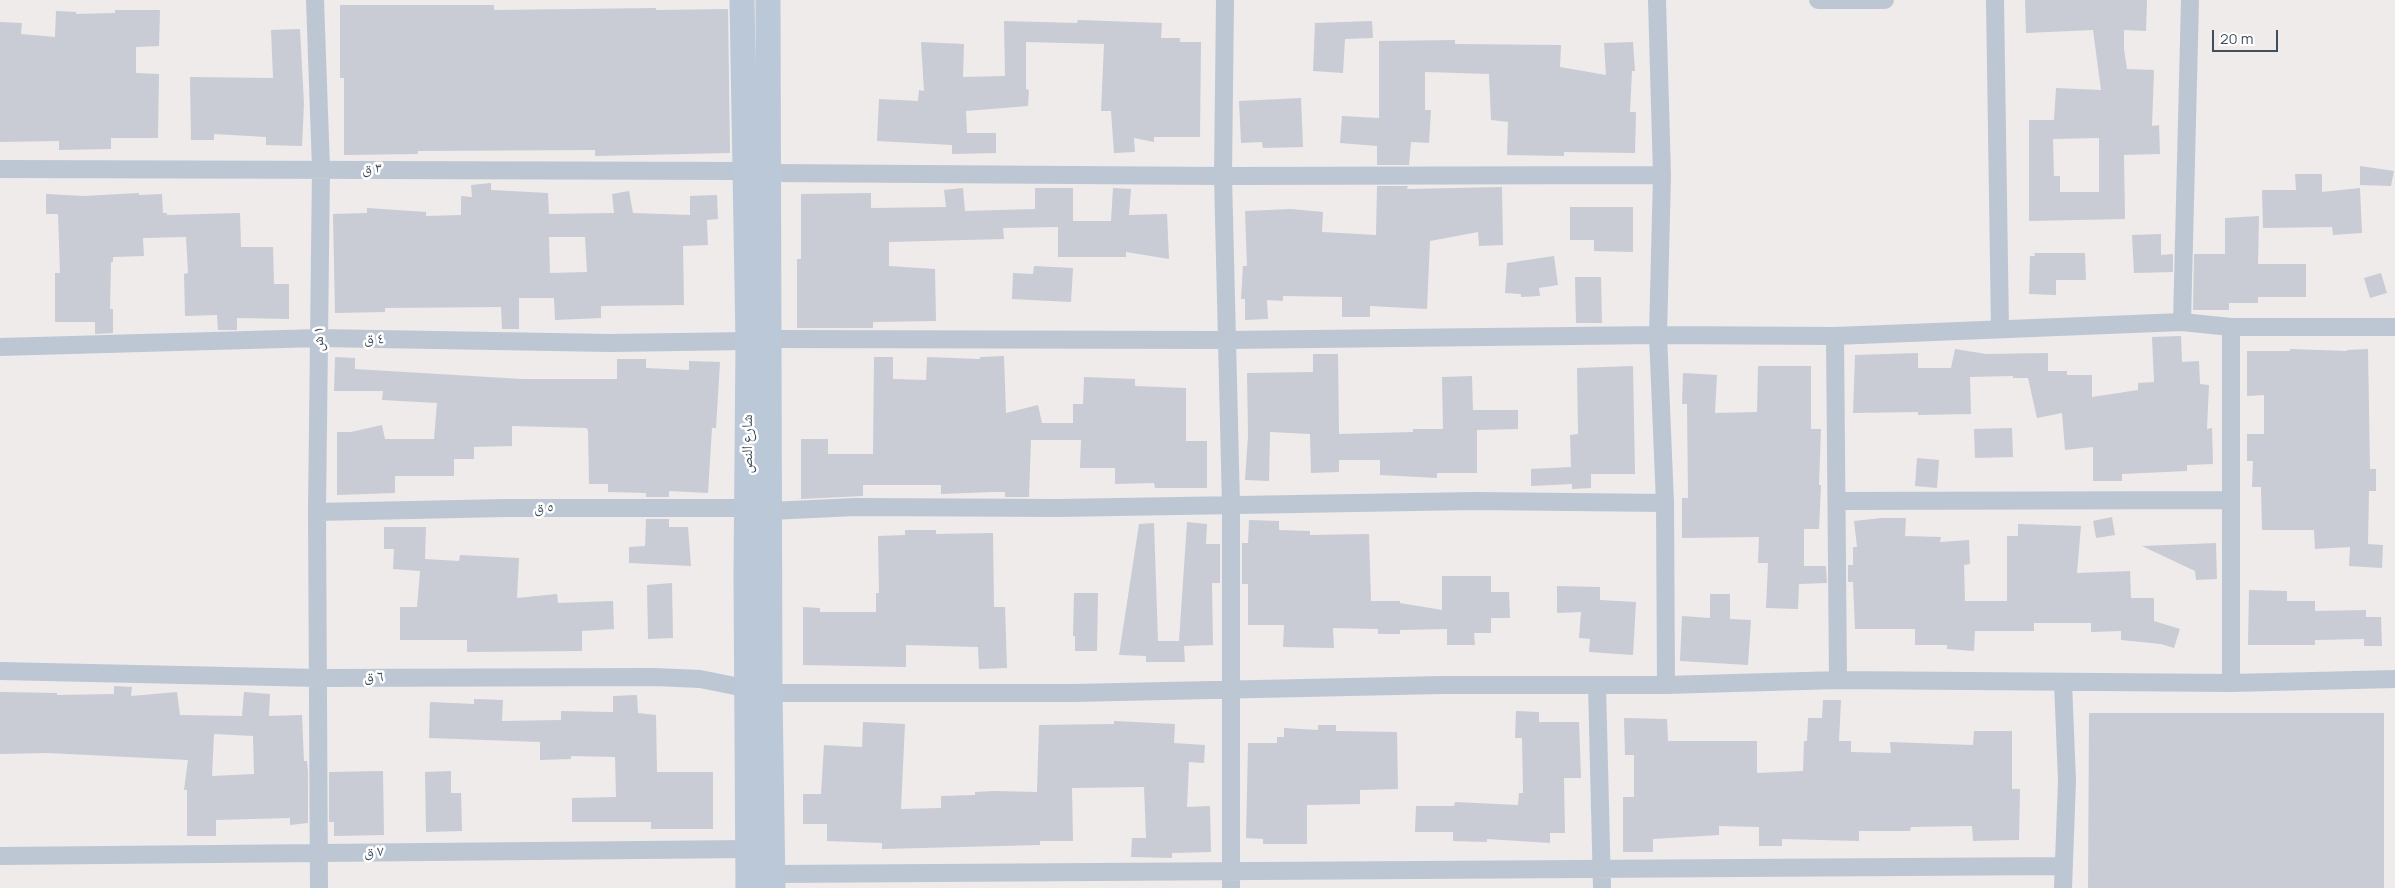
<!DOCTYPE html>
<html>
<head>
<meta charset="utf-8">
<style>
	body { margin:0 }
	#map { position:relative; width:2395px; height:888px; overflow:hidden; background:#eeebea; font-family:Manrope,sans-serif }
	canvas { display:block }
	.scale { position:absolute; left:2212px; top:30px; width:66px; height:22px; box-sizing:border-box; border:2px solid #424e5a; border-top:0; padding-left:6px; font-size:15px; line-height:18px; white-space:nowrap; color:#424e5a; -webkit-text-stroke:4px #fff; paint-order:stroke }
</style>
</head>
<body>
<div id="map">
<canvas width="2395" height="888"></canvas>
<div class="scale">20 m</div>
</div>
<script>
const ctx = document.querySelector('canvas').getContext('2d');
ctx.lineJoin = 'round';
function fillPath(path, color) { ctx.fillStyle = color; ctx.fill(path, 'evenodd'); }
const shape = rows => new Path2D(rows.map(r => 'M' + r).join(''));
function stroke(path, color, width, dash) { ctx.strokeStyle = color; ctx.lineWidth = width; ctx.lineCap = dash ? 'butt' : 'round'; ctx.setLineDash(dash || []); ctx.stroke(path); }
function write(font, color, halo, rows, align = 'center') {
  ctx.font = font + ' Manrope,"Noto Naskh Arabic",sans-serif'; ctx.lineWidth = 5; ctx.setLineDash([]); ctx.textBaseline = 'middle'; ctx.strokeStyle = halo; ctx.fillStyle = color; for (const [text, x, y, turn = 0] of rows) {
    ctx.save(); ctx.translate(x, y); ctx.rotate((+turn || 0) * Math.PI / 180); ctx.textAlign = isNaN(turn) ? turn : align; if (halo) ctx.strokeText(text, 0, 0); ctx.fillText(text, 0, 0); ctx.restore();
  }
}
fillPath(shape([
	[2025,0,2147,0,2146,31,2124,30,2124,49,2127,69,2154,70,2152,126,2159,125,2160,154,2124,155,2125,219,2029,221,2029,120,2054,120,2056,88,2101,90,2093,30,2026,33],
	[2099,138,2099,192,2060,192,2060,176,2054,176,2053,139],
	[340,5,494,5,494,10,656,8,656,10,728,9,730,153,595,156,595,150,418,151,418,154,344,155,344,78,340,78],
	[115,10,160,10,159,46,136,47,136,73,159,74,158,138,111,138,111,149,59,150,59,141,0,142,0,22,22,23,21,34,55,37,56,11,76,12,76,14,115,13],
	[1078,20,1162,23,1161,38,1180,38,1180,42,1201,42,1200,137,1154,137,1154,142,1134,138,1135,152,1114,153,1111,111,1101,111,1104,44,1026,42,1026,89,1029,90,1028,106,966,111,967,133,996,133,996,153,952,154,952,145,877,141,879,99,918,101,919,90,924,91,921,42,964,44,963,77,1005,76,1004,21,1077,23],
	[1372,21,1373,38,1345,39,1343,73,1313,71,1315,23],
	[300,29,304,104,302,146,266,145,266,137,214,134,214,140,191,140,190,77,273,78,271,30],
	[1455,40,1455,44,1561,45,1560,67,1606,75,1604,43,1633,42,1635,71,1632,71,1630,112,1636,112,1635,153,1564,152,1564,156,1507,155,1508,122,1491,120,1489,74,1425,72,1425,110,1431,110,1429,143,1411,142,1409,165,1377,165,1377,146,1340,143,1342,116,1379,118,1379,41],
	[1301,98,1303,147,1263,148,1262,142,1241,143,1239,101],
	[2360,166,2394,171,2391,186,2360,185],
	[2295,174,2322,174,2322,192,2360,188,2362,233,2333,235,2332,227,2263,228,2262,190,2296,190],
	[491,183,491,190,548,193,549,214,614,213,612,194,629,191,633,213,690,215,690,196,717,195,718,219,707,220,708,245,683,246,684,305,601,306,601,318,555,320,554,298,519,298,519,329,502,329,501,307,385,308,385,312,335,313,333,214,367,213,367,208,426,212,426,216,461,215,461,196,472,197,471,185],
	[549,237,585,237,587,272,550,273],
	[1377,186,1408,186,1407,189,1502,187,1503,245,1479,246,1478,232,1430,241,1427,309,1370,306,1370,317,1342,317,1342,297,1283,296,1283,301,1267,300,1268,319,1245,320,1245,299,1241,299,1243,266,1247,266,1245,211,1291,209,1323,212,1322,232,1376,235],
	[963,188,965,211,1035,209,1035,188,1073,188,1073,221,1111,221,1113,188,1131,189,1129,215,1167,214,1169,259,1126,252,1126,257,1058,257,1058,227,1003,228,1004,239,889,242,889,266,935,269,936,321,873,322,873,328,797,328,797,259,801,259,801,194,871,193,871,208,946,207,944,190],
	[139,193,139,195,162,194,163,213,167,213,167,215,240,213,241,247,273,247,274,284,289,284,289,319,237,318,237,330,218,330,217,315,185,316,184,274,188,273,186,237,143,238,144,256,113,257,113,262,111,262,110,309,113,309,113,333,95,334,95,322,55,322,55,273,60,273,58,214,46,214,46,194,83,196],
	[1570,207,1633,207,1633,252,1594,251,1594,240,1570,240],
	[2259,216,2258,264,2306,264,2306,297,2258,297,2258,303,2229,303,2229,310,2193,310,2194,254,2225,254,2225,218],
	[2161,234,2161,255,2173,254,2173,272,2134,273,2132,235],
	[2034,253,2085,253,2086,280,2056,280,2056,295,2029,294,2030,256,2035,256],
	[1554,256,1558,285,1539,288,1540,296,1521,297,1521,294,1505,293,1507,263],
	[1034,266,1073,268,1071,302,1012,299,1013,273,1033,274],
	[2381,273,2387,293,2370,298,2364,278],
	[1575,277,1601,277,1602,323,1576,323],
	[2181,336,2182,362,2199,361,2200,384,2209,385,2207,429,2212,428,2213,464,2187,465,2187,471,2122,474,2122,481,2093,481,2093,447,2065,450,2062,413,2037,418,2028,378,2013,378,2013,376,1970,377,1971,414,1918,415,1918,412,1853,413,1855,355,1918,353,1918,368,1951,368,1955,349,1986,354,2048,353,2048,371,2067,371,2067,375,2092,375,2092,397,2138,390,2138,383,2154,382,2152,337],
	[2290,349,2347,351,2347,350,2368,349,2370,469,2376,469,2376,491,2369,491,2368,544,2383,545,2382,568,2349,566,2350,547,2315,549,2314,530,2262,530,2261,487,2252,487,2253,461,2247,461,2247,434,2264,434,2264,395,2247,396,2247,351,2290,351],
	[1313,354,1338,354,1339,434,1413,432,1413,429,1443,429,1442,377,1472,376,1473,410,1518,410,1518,429,1477,430,1477,473,1437,473,1437,478,1380,475,1380,460,1339,460,1339,472,1311,473,1310,434,1270,432,1269,481,1245,480,1248,436,1247,373,1313,372],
	[1004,356,1006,413,1038,405,1042,423,1073,423,1073,404,1083,404,1084,377,1135,379,1135,386,1186,388,1186,441,1207,441,1207,488,1155,488,1154,483,1115,484,1115,468,1080,468,1081,440,1031,440,1029,497,1005,497,1005,492,993,492,941,494,941,485,863,485,863,496,801,499,801,439,828,439,828,454,873,454,874,357,893,357,893,379,926,380,927,357,980,359,980,357],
	[335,357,355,358,355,369,522,379,617,379,617,359,646,359,646,368,689,370,689,361,720,362,716,428,712,428,708,493,669,491,669,497,646,497,646,493,608,492,608,484,589,484,588,430,586,428,512,426,512,446,474,447,474,459,454,459,454,476,395,476,395,493,337,495,337,432,351,432,382,425,385,439,434,439,437,403,382,400,383,391,334,391],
	[1633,366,1635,474,1591,474,1591,488,1572,489,1572,484,1531,486,1531,469,1571,467,1570,435,1578,434,1577,368],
	[1758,366,1811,366,1811,429,1821,429,1819,485,1821,485,1819,529,1804,529,1804,566,1826,566,1827,583,1799,584,1798,609,1766,608,1768,563,1758,563,1759,537,1682,538,1682,498,1688,498,1687,404,1682,404,1683,373,1717,375,1715,413,1757,412],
	[2012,428,2013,457,1975,458,1974,429],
	[1917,458,1939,460,1937,488,1915,486],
	[2112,517,2115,535,2096,538,2093,521],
	[1882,518,1906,518,1905,536,1941,537,1940,542,1969,540,1970,564,1964,565,1965,601,2007,601,2007,536,2018,536,2018,524,2081,526,2077,573,2130,571,2131,598,2154,598,2154,621,2180,629,2174,648,2161,644,2121,640,2121,631,2091,632,2091,623,2034,623,2034,631,1975,631,1974,651,1947,649,1947,645,1915,645,1915,629,1855,629,1853,582,1848,582,1848,565,1853,565,1853,547,1857,547,1854,521],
	[646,519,669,519,669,527,688,527,691,566,629,563,629,547,645,546],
	[1249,520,1279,521,1279,530,1310,531,1310,535,1369,534,1371,601,1400,601,1400,603,1442,610,1442,576,1491,576,1491,592,1509,592,1510,618,1491,618,1491,633,1474,633,1475,645,1447,645,1447,629,1400,630,1400,634,1378,634,1378,629,1333,628,1334,648,1283,647,1284,625,1248,625,1248,584,1242,584,1242,543,1248,543],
	[1187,522,1207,524,1206,544,1220,544,1220,583,1212,583,1213,645,1184,646,1185,662,1146,662,1146,656,1119,655,1139,524,1154,523,1158,641,1179,641],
	[384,527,426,527,425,559,459,561,460,555,519,558,517,598,557,594,558,603,613,601,614,629,582,631,582,651,467,652,467,640,400,640,400,607,417,607,420,571,393,569,394,549,384,549],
	[905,530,936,530,936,534,993,533,994,607,1005,607,1007,668,979,669,978,647,906,645,906,667,803,665,803,607,820,608,820,612,876,612,876,593,879,593,878,536,905,535],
	[2216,543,2217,579,2196,580,2195,571,2142,546],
	[672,583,673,638,648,639,647,585],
	[1557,586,1600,587,1600,600,1636,602,1633,655,1589,652,1590,639,1579,638,1581,612,1557,613],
	[2249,590,2287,591,2287,601,2315,601,2315,611,2366,610,2366,617,2381,617,2382,646,2364,646,2364,639,2315,640,2315,645,2248,645],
	[1074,593,1098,593,1097,651,1075,651,1075,636,1073,636],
	[1710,594,1730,594,1730,619,1751,620,1748,665,1680,661,1682,616,1710,618],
	[114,686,132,687,131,696,177,692,180,715,242,716,244,692,270,694,269,716,302,715,304,761,307,761,308,772,308,823,290,825,290,818,216,820,216,836,187,836,187,790,184,790,188,760,48,753,0,754,0,692,57,693,57,695,114,694],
	[214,734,253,736,254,774,212,776],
	[637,695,638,713,656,715,657,772,713,772,713,829,651,829,651,822,572,822,572,798,616,797,615,757,571,756,571,759,540,760,540,742,429,738,430,702,474,704,474,699,503,700,502,721,561,720,561,711,613,712,613,696],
	[1823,700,1841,700,1839,741,1851,741,1851,752,1891,753,1890,742,1973,745,1974,731,2012,731,2012,789,2020,789,2019,840,1973,841,1972,826,1911,827,1910,831,1859,831,1859,841,1782,839,1782,846,1759,846,1759,827,1719,826,1719,835,1653,839,1653,852,1623,852,1623,797,1634,797,1634,755,1625,755,1624,718,1667,719,1668,741,1757,741,1757,773,1803,771,1804,741,1807,741,1808,718,1822,718],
	[1516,711,1539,712,1539,722,1579,722,1581,778,1564,778,1565,833,1550,833,1550,843,1487,839,1487,842,1453,841,1453,832,1415,832,1416,806,1454,806,1455,802,1518,805,1519,793,1523,793,1522,738,1515,738],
	[2089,713,2384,713,2384,888,2088,888],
	[1114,721,1175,724,1174,743,1205,745,1204,763,1189,762,1187,807,1210,806,1211,852,1172,853,1172,858,1131,857,1132,838,1146,838,1144,787,1072,788,1073,841,1040,841,1040,845,882,849,882,843,827,841,827,824,803,824,803,794,821,794,824,745,862,747,863,722,905,724,901,809,941,808,941,796,975,795,975,792,995,791,1037,792,1039,725,1114,724],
	[1318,725,1336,725,1336,731,1397,732,1398,789,1360,790,1360,804,1307,805,1307,844,1263,844,1263,839,1246,838,1248,743,1277,743,1277,737,1284,737,1284,728,1318,730],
	[383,771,384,835,334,836,334,822,329,822,329,772],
	[451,771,451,793,461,793,462,831,426,832,425,772]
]), '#c9ccd4');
stroke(shape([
	[315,0,321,168,317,512,319,888],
	[1225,0,1223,176,1231,505,1231,888],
	[1657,0,1662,175,1658,335,1665,503,1666,685],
	[1818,0,1885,0],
	[1995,0,2000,329],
	[0,169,745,171],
	[770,173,1223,176,1662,175],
	[2182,322,2190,0],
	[2231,327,2231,683],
	[1835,336,1838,680],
	[770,339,1227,340,1658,335,1835,336,2182,322,2231,327,2395,327],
	[0,347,319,338,610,343,748,341],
	[1837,501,2230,500],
	[317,512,505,508,748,508,770,511,855,507,1058,508,1475,501,1665,503],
	[0,671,319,678,655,677,700,679,770,693,1073,693,1442,685,1666,685,1838,680,2231,683,2395,679],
	[1597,685,1602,888],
	[0,856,748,849],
	[773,874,2064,866],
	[2063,888,2067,781,2063,682]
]), '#bcc7d3', 18);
stroke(shape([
	[742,0,748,341,746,576,748,888],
	[768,0,770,693,773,888]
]), '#bbc8d7', 25);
write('15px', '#424e5a', '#fff', [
	["٣ ق",372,169],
	["١ ش",319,339,-90],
	["٤ ق",374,339,1],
	["شارع النص",748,444,-90],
	["٥ ق",544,508],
	["٦ ق",374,677,-1],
	["٧ ق",374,852]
]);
</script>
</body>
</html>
